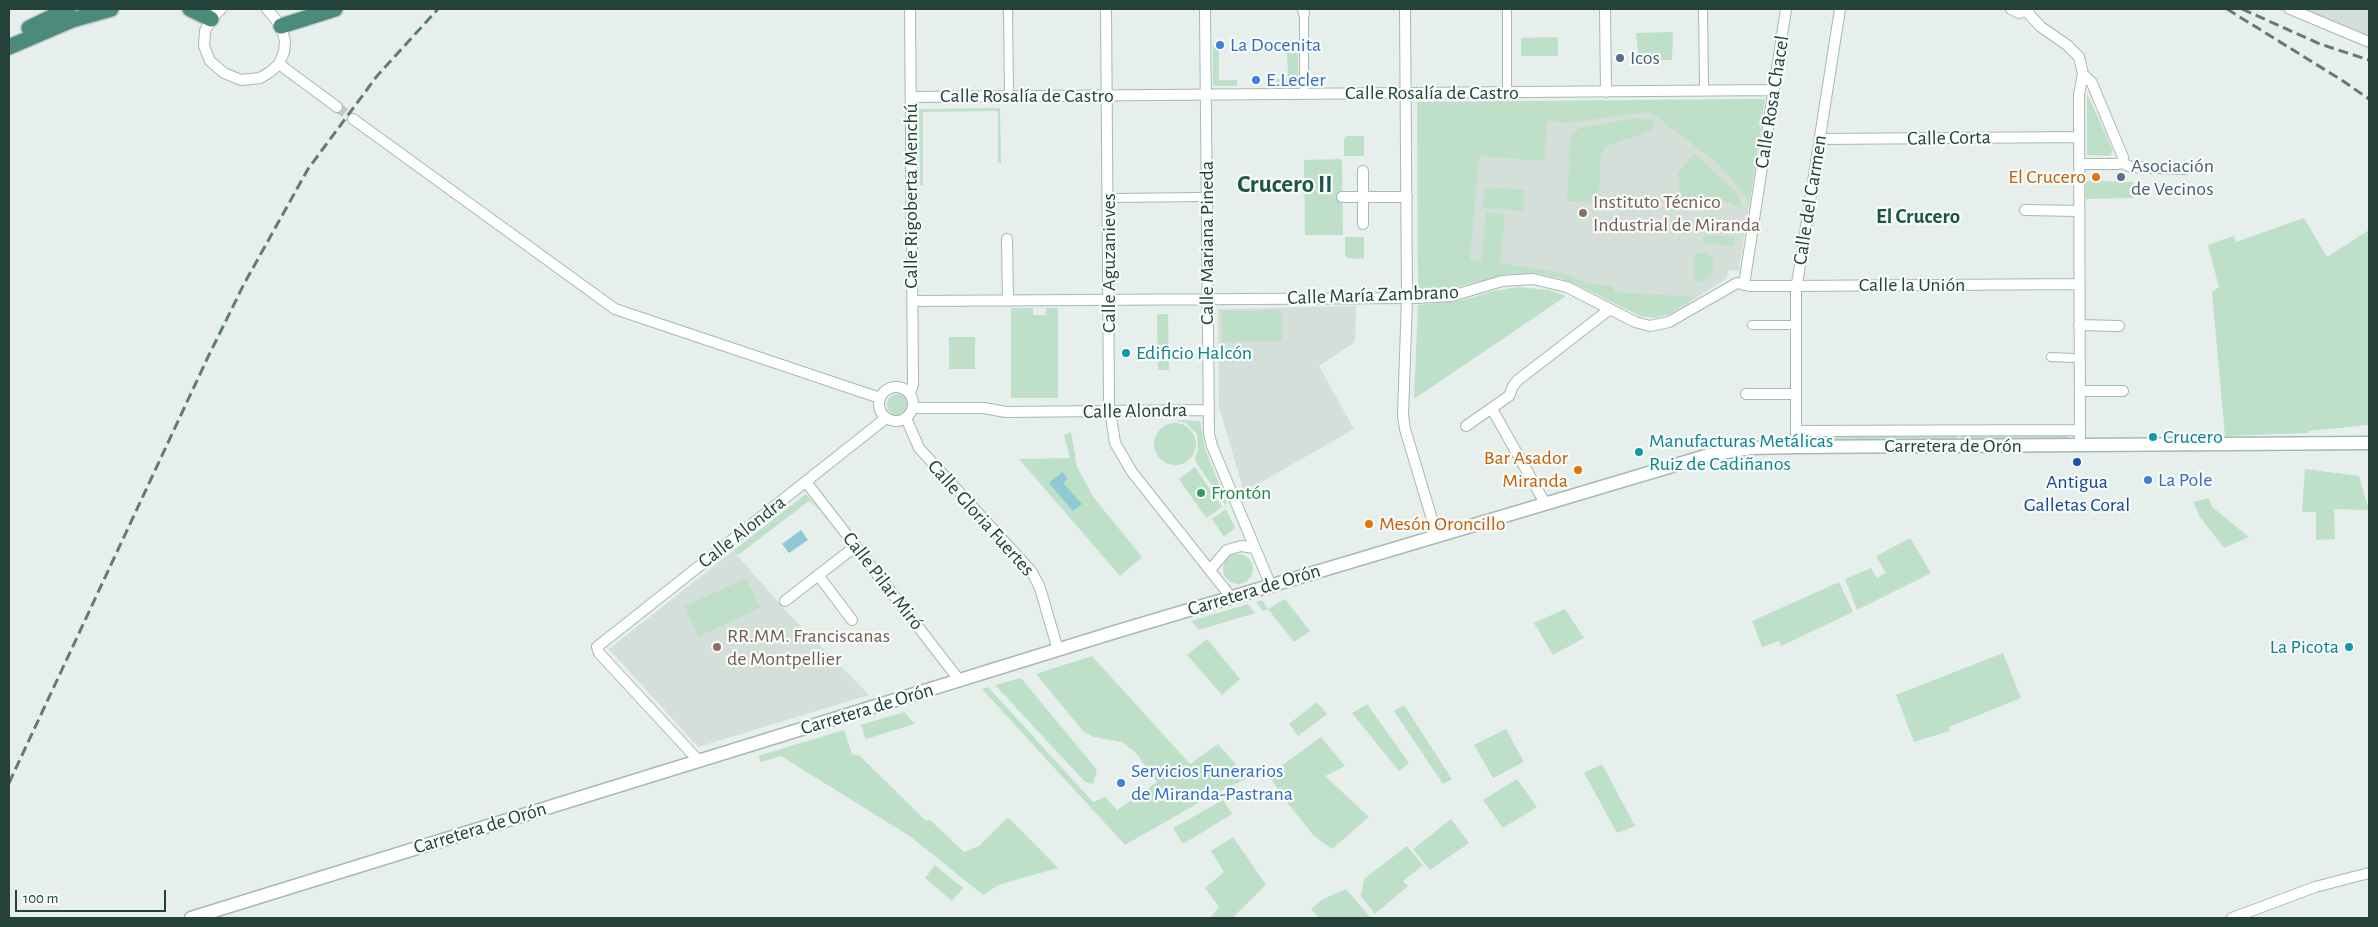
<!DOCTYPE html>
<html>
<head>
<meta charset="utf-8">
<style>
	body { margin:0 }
	#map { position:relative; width:2378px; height:927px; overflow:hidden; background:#e6efeb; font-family:"Alegreya Sans",sans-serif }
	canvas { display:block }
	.frame { position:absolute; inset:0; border:10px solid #24423a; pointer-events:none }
	.scale { position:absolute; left:15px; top:890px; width:151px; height:22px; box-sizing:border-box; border:2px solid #24423a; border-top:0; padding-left:6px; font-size:15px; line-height:18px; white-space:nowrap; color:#24423a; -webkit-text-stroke:4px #f7fbf9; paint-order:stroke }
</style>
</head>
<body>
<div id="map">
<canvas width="2378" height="927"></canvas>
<div class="frame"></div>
<div class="scale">100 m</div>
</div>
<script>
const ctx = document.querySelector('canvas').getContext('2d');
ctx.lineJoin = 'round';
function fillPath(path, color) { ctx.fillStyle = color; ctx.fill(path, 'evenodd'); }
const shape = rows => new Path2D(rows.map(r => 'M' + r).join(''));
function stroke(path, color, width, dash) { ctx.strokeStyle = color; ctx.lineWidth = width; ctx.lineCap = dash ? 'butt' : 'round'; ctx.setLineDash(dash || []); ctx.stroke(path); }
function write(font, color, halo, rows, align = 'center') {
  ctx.font = font + ' "Alegreya Sans",sans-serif'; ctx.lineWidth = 4.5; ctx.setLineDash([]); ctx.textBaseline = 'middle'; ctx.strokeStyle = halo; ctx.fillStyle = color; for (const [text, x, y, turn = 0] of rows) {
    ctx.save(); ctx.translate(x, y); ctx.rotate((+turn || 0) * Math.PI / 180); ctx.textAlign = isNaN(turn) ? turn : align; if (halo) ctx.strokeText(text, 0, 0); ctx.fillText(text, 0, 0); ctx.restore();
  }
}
fillPath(shape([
	[2277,9,2369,9,2369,48,2356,43],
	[1765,99,1739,271,1728,270,1727,278,1723,281,1670,314,1655,318,1640,316,1578,285,1559,278,1534,273,1505,275,1448,289,1418,290,1417,102],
	[1356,306,1355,342,1319,366,1354,429,1244,492,1219,407,1218,309],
	[733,551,789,614,869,695,698,747,609,649]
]), '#d4dfda');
fillPath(shape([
	[1673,32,1672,60,1639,60,1636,33],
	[1558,37,1558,56,1521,56,1521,38],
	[1213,46,1219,46,1219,80,1237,80,1237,86,1213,86],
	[1287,48,1298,48,1298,85,1273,86,1272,79,1288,79],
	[2087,93,2113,151,2110,156,2087,155],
	[1765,99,1749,208,1746,196,1718,164,1656,116,1647,112,1566,123,1547,121,1545,161,1479,156,1470,260,1481,261,1486,212,1505,214,1500,263,1563,273,1586,283,1614,286,1614,292,1697,297,1670,314,1655,318,1640,316,1578,285,1559,278,1534,273,1505,275,1448,289,1418,290,1417,102],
	[1000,108,1001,163,998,163,998,111,923,112,923,185,920,185,919,109],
	[1635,118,1651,120,1654,126,1652,130,1604,147,1601,156,1598,203,1567,201,1570,158,1568,157,1572,136,1579,128],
	[1346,136,1364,136,1364,156,1344,156,1344,139],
	[1694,153,1738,194,1742,208,1723,201,1679,197,1678,173],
	[1342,159,1343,235,1305,235,1304,160],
	[2085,181,2133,182,2134,198,2086,199],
	[1485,187,1525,190,1523,211,1483,208],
	[2304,218,2327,257,2369,230,2369,425,2308,431,2308,433,2225,436,2212,292,2219,287,2208,245,2234,236,2236,242],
	[1704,235,1735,237,1734,246,1703,243],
	[1345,237,1364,237,1364,259,1348,258,1345,256],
	[1698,253,1705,253,1714,260,1712,274,1701,282,1695,282,1694,279,1694,255],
	[1518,287,1549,290,1566,296,1414,399,1418,305,1464,300,1493,291],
	[1011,308,1033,308,1033,315,1046,315,1046,308,1058,308,1058,398,1011,398],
	[1282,310,1282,341,1222,342,1222,311],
	[1157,314,1168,314,1169,370,1158,370],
	[949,337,975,337,975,369,949,369],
	'887 405a11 11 0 1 1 22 0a11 11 0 1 1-22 0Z',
	[1174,420,1200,421,1205,449,1227,503,1225,505,1196,462,1195,458,1198,449,1197,434,1186,423],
	'1154 444a21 21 0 1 1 42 0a21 21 0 1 1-42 0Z',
	[1071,432,1077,467,1094,498,1142,557,1120,576,1019,459,1070,458,1064,435],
	[2066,434,2068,439,1961,439,1961,435],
	[1806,435,1957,435,1957,439,1805,440],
	[1195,467,1222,507,1206,518,1179,479],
	[2305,469,2359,476,2369,510,2334,509,2335,539,2316,540,2316,512,2302,512],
	[806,494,820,511,809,501,738,555,733,551],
	[2209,498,2212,507,2249,537,2224,548,2200,517,2193,502],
	[1226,509,1235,528,1224,537,1212,519],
	[1910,538,1931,573,1857,610,1845,579,1871,568,1877,578,1886,573,1876,556],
	'1223 569a15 15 0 1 1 30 0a15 15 0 1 1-30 0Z',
	[746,578,760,608,698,637,685,606],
	[1839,582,1853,612,1781,646,1779,641,1762,647,1752,621],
	[1285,599,1310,631,1294,642,1268,609,1263,611,1256,602,1262,600,1268,609],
	[1248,604,1255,613,1199,630,1191,621],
	[1565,609,1584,638,1553,655,1534,623],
	[1207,639,1240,679,1222,695,1187,655],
	[2003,653,2021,698,1949,727,1950,731,1914,742,1896,695],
	[1092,656,1190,764,1218,744,1248,778,1216,793,1125,845,982,689,988,687,1093,802,1105,797,1117,810,1157,782,1136,753,1122,742,1093,737,1083,731,1036,674],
	[1021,678,1097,770,1093,784,1085,782,995,685],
	[1317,702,1327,714,1298,736,1289,724],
	[1367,704,1409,763,1399,771,1352,713],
	[1404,705,1452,779,1443,784,1394,711],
	[904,712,915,724,866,739,861,725],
	[1506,729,1524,762,1493,778,1474,745],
	[844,730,852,754,860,756,926,821,929,819,964,852,979,846,1008,817,1058,868,998,885,983,895,911,837,781,756,761,762,758,756],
	[1321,737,1345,766,1325,776,1369,817,1332,849,1314,836,1286,801,1269,775],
	[1602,764,1635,826,1617,833,1584,773],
	[1517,779,1537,807,1503,828,1483,800],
	[1223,800,1232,814,1183,844,1173,828],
	[1451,819,1469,843,1430,870,1413,849],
	[1233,837,1266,885,1232,918,1210,918,1219,907,1205,888,1224,872,1211,851],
	[1407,846,1423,865,1403,881,1408,886,1375,914,1361,896,1364,879],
	[935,865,963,888,952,901,925,878],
	[1346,889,1371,918,1319,918,1311,909,1323,899]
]), '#bfe0c8');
fillPath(shape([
	[1062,472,1068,479,1063,483,1082,504,1073,511,1049,483],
	[801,530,808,540,789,553,782,544]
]), '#8ec9d4');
stroke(shape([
	[337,107,353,119]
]), '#bfccc8', 10, [10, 5]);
const pedestrian = shape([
	[1008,9,1009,97],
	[1507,9,1507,86],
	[1703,9,1704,84],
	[1304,14,1304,87],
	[1114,198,1201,197],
	[1752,325,1790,325],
	[2051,357,2073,358]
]);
const minor = shape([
	[221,9,211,19,205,31,204,46,210,61,224,73,241,80,260,78,270,72,279,64,284,52,285,41,281,26,267,9],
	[910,9,913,384,910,394],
	[1106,9,1109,404,1115,443,1132,472,1231,597],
	[1205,9,1209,434,1212,446,1271,586],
	[1303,9,1304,14],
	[1405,9,1407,298,1403,415,1405,429,1437,536],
	[1605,9,1606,92],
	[2011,9,2019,13,2029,9],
	[2290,9,2369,42],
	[2026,11,2041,27,2067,45,2079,57,2083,74,2092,83,2099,100,2123,157,2122,163,2117,164,2079,164],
	[279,64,337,107],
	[911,97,1773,90],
	[353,119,615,309,880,398],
	[1820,139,2079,137],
	[2122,163,2131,167,2185,169],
	[1363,171,1363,224],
	[1342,197,1407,197],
	[2025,210,2079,211],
	[1007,239,1008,301],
	[1744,285,1786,9],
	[912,301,1415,298,1452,296,1502,281,1533,279,1567,287,1635,322,1650,326,1669,322,1737,283,1749,286,1790,286,2079,284],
	[2079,325,2119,326],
	'879 404a17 17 0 1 1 34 0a17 17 0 1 1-34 0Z',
	[2080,391,2123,391],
	[1746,394,1796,394],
	[913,408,984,408,1006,412,1208,410],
	[1492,409,1545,503],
	[906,418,919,448,1032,572,1040,588,1058,650],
	[1466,426,1509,396,1513,386,1518,380,1610,309],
	[1796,431,2080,430],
	[2080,445,2079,95,2083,74],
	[1796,447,1796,290,1840,9],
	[806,482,960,681],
	[1210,570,1227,550,1241,546,1255,548],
	[818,575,852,620],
	[785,601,856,546],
	[698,760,599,653,597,647,886,418],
	[2232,918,2315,887,2369,873]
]);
const tertiary = shape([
	[191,918,1115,632,1709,455,1750,448,1796,447,2369,443]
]);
const trunk = shape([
	[190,9,211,19],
	[281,26,335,9],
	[29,28,68,9],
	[9,47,72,20,111,9]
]);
stroke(pedestrian, '#a8b8b2', 10);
stroke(minor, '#a8b8b2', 12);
stroke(tertiary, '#a8b8b2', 15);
stroke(trunk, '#c2cac8', 18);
stroke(pedestrian, '#fff', 8);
stroke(minor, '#fff', 10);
stroke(tertiary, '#fff', 12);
stroke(trunk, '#4c8a7c', 15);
stroke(shape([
	[2227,9,2343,81,2369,99],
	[2242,9,2320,44,2369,60],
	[9,783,208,357,244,284,308,169,377,76,438,9]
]), '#5f7d75', 3, [10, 5]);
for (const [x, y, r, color] of [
	[1220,45,5,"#3f7fe0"],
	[1620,58,5,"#5c6f8a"],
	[1256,80,5,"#3f7fe0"],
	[2096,177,5,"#e8710a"],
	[2121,177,5,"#5c6f8a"],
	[1583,213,5,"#8d6e63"],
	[1126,353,5,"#0f9aa8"],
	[2153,437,5,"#0f9aa8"],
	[1639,452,5,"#0f9aa8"],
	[2077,462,5,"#1a4fb4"],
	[1578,470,5,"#e8710a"],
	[2148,480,5,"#3f7fe0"],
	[1201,493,5,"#2e9e5b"],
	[1369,524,5,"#e8710a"],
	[717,647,5,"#8d6e63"],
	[2349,647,5,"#0f9aa8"],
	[1121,783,5,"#3f7fe0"]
]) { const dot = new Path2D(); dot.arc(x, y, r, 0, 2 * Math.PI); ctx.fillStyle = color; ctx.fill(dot); stroke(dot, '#f7fbf9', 2); }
write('20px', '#366cbe', '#f7fbf9', [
	["La Docenita",1230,45],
	["E.Lecler",1266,80],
	["La Pole",2158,480],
	["Servicios Funerarios",1131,771],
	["de Miranda-Pastrana",1131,794]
], 'left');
write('20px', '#4e5e75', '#f7fbf9', [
	["Icos",1630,58],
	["Asociación",2131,166],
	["de Vecinos",2131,189]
], 'left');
write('20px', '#24423a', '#f7fbf9', [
	["Calle Rosalía de Castro",1432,93],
	["Calle Rosalía de Castro",1027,96],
	["Calle Rosa Chacel",1772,102,-81],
	["Calle Corta",1949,138,-1],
	["Calle Rigoberta Menchú",911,196,-90],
	["Calle del Carmen",1810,200,-81],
	["Calle Mariana Pineda",1207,243,-90],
	["Calle Aguzanieves",1109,263,-90],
	["Calle la Unión",1912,285],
	["Calle María Zambrano",1373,295,-2],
	["Calle Alondra",1135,411,-1],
	["Carretera de Orón",1953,446],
	["Calle Gloria Fuertes",981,518,48],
	["Calle Alondra",742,532,-38],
	["Calle Pilar Miró",883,581,52],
	["Carretera de Orón",1254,590,-17],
	["Carretera de Orón",867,709,-17],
	["Carretera de Orón",480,828,-17]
]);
write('20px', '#c56008', '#f7fbf9', [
	["El Crucero",2086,177],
	["Bar Asador",1568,458],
	["Miranda",1568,481],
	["Mesón Oroncillo",1379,524,"left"]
], 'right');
write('20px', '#785e54', '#f7fbf9', [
	["Instituto Técnico",1593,202],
	["Industrial de Miranda",1593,225],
	["RR.MM. Franciscanas",727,636],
	["de Montpellier",727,659]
], 'left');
write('20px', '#0d838f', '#f7fbf9', [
	["Edificio Halcón",1136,353],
	["Crucero",2163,437],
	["Manufacturas Metálicas",1649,441],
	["Ruiz de Cadiñanos",1649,464],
	["La Picota",2339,647,"right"]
], 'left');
write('20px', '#164399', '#f7fbf9', [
	["Antigua",2077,482],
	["Galletas Coral",2077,505]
]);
write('20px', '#27864d', '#f7fbf9', [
	["Frontón",1211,493]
], 'left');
write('bold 21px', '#1f5548', '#f7fbf9', [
	["El Crucero",1918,217]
]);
write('bold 25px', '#1f5548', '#f7fbf9', [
	["Crucero II",1285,184]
]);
</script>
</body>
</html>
